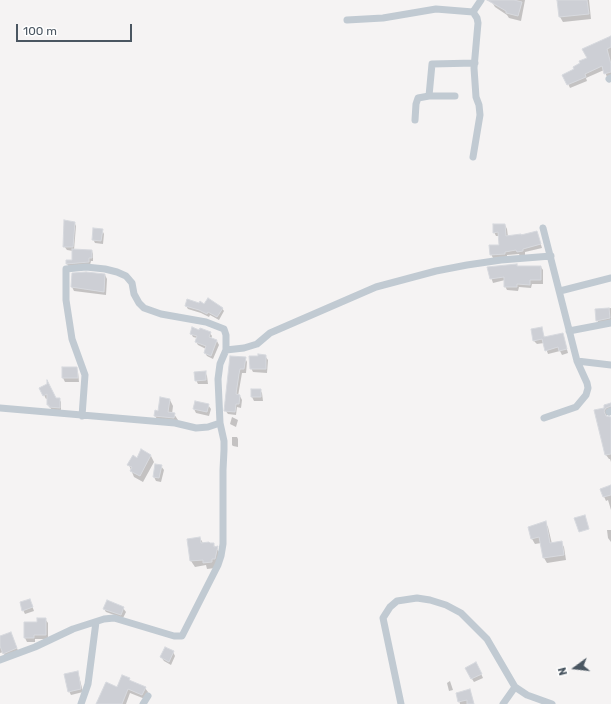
<!DOCTYPE html>
<html>
<head>
<meta charset="utf-8">
<style>
	body { margin:0 }
	#map { position:relative; width:611px; height:704px; overflow:hidden; background:#f5f3f3; font-family:Rubik,sans-serif }
	canvas { display:block }
	.north { position:absolute; left:555px; top:648px; width:40px; height:40px; -webkit-text-stroke:3px #fff; paint-order:stroke; rotate:255deg; font-size:11px; font-weight:700; line-height:16px; text-align:center; color:#4a5661 }
	.north::after { content:''; display:block; margin:auto; width:14px; height:18px; background:#4a5661; clip-path:polygon(50% 0,100% 100%,50% 72%,0 100%) }
	.scale { position:absolute; left:16px; top:24px; width:116px; height:18px; box-sizing:border-box; border:2px solid #4a5661; border-top:0; padding-left:5px; font-size:12px; line-height:14px; white-space:nowrap; color:#4a5661; -webkit-text-stroke:3px #fff; paint-order:stroke }
</style>
</head>
<body>
<div id="map">
<canvas width="611" height="704"></canvas>
<div class="north">N</div>
<div class="scale">100 m</div>
</div>
<script>
const ctx = document.querySelector('canvas').getContext('2d');
ctx.lineJoin = 'round';
function fillPath(path, color) { ctx.fillStyle = color; ctx.fill(path, 'evenodd'); }
const shape = rows => new Path2D(rows.map(r => 'M' + r).join(''));
function stroke(path, color, width, dash) { ctx.strokeStyle = color; ctx.lineWidth = width; ctx.lineCap = dash ? 'butt' : 'round'; ctx.setLineDash(dash || []); ctx.stroke(path); }
fillPath(shape([
	[494,0,528,0,525,0,521,21,509,18,507,15,495,7,492,2],
	[558,0,589,0,591,19,563,22,560,17],
	[611,37,611,76,607,77,604,70,586,78,587,81,570,88,564,75,575,70],
	[74,222,76,226,74,250,92,251,93,254,93,261,91,261,90,265,69,267,67,264,72,261,73,251,67,250,64,246],
	[505,225,507,229,508,237,537,232,542,248,525,252,525,255,520,256,519,254,507,255,507,257,493,258,491,254,501,246,499,236,496,236,494,232],
	[102,230,104,234,103,244,95,243,93,239],
	[517,265,518,267,541,267,543,270,543,284,532,284,531,288,519,287,518,291,507,290,505,286,505,280,493,283,488,268],
	[73,274,105,275,107,279,106,295,74,291,72,287],
	[188,301,222,308,224,311,219,320,210,315,209,317,201,313,188,309,186,306],
	[611,308,611,322,599,324,597,320,596,310],
	[541,328,545,338,563,335,568,353,562,355,560,351,548,354,544,343,537,344,534,341],
	[191,333,210,333,212,336,211,339,217,341,219,345,213,359,207,356,205,353,206,349,198,345,196,342,197,338,193,337],
	[265,356,268,360,267,373,253,372,251,368],
	[231,357,245,358,247,362,246,373,242,373,238,396,240,396,242,400,241,408,237,407,236,415,228,414,225,410],
	[76,368,78,372,79,382,65,382,63,378],
	[205,372,207,376,208,384,198,384,196,380],
	[41,389,56,399,59,399,61,402,61,411,52,410,48,405,48,398,46,399],
	[252,390,260,390,262,393,263,401,254,401,252,397],
	[170,400,173,406,172,414,174,414,178,420,159,422,155,416],
	[611,404,611,411,605,417,611,418,611,462,610,459,609,459,606,455,596,411,606,408,605,406],
	[208,405,211,409,209,416,196,413,194,409],
	[232,417,238,420,236,427,230,424],
	[232,437,237,437,238,439,238,447,233,446,232,445],
	[151,456,154,462,143,482,134,477,129,465,137,459],
	[161,466,164,470,161,482,156,481,154,477],
	[611,487,611,510,608,500,606,501,601,490],
	[545,522,548,527,552,544,561,542,564,547,566,560,547,563,544,558,541,543,535,544,532,539,529,527],
	[607,530,611,530,611,542,608,538],
	[200,538,203,543,213,544,220,553,215,568,207,569,206,565,195,567,191,561,188,540],
	[30,600,34,611,25,614,23,610],
	[123,608,126,612,123,618,106,612,104,609],
	[45,619,48,623,48,639,35,639,35,642,27,642,25,638,38,623],
	[11,633,19,653,6,658,3,652,0,653,0,637],
	[173,652,175,656,171,665,164,661,161,657],
	[478,667,483,678,474,682,472,679],
	[77,672,79,676,83,692,71,695,69,691],
	[129,679,131,682,145,688,148,692,145,699,130,693,126,704,97,704],
	[450,681,453,690,449,691,447,683],
	[470,690,474,704,460,704,457,693]
]), '#0003');
const building = shape([
	[487,0,514,0,522,2,518,16,506,13,506,11,487,0],
	[557,0,587,0,589,14,559,17,557,0],
	[611,36,611,47,607,49,611,64,611,72,604,74,602,66,585,74,586,77,567,85,562,75,574,69,573,67,580,63,579,61,587,58,582,49,611,36],
	[64,220,75,222,73,247,63,247,64,220],
	[493,224,505,224,506,236,521,234,521,235,537,231,541,244,523,249,523,251,517,252,516,250,505,252,505,254,490,255,489,245,499,245,498,232,493,233,493,224],
	[93,228,103,229,101,241,92,240,93,228],
	[72,249,92,250,92,258,89,258,89,262,66,264,66,260,72,260,72,249],
	[517,264,517,266,541,266,541,280,530,280,530,285,517,284,517,287,504,287,504,277,490,279,487,267,517,264],
	[86,272,105,274,104,292,71,287,72,273,86,272],
	[208,298,223,308,217,317,208,312,207,314,199,310,185,306,187,299,199,303,200,301,204,304,208,298],
	[609,308,610,318,596,321,595,309,609,308],
	[192,327,199,330,200,328,211,332,209,337,217,340,211,356,204,353,206,346,195,342,197,336,190,334,192,327],
	[542,327,544,337,563,333,567,349,559,351,558,347,545,351,542,339,533,341,531,329,542,327],
	[258,354,266,355,266,369,250,369,249,356,258,356,258,354],
	[230,356,246,357,244,369,240,369,239,374,236,394,240,395,239,404,236,404,235,412,224,411,230,356],
	[62,367,77,367,78,378,62,378,62,367],
	[206,371,206,380,195,381,194,372,206,371],
	[47,380,56,398,60,398,60,408,49,407,49,405,47,405,47,394,43,396,39,388,47,384,47,380],
	[251,389,261,389,261,397,251,397,251,389],
	[160,397,170,399,168,412,175,413,174,418,154,416,155,410,158,411,160,397],
	[195,401,209,404,207,412,193,409,195,401],
	[611,403,611,406,606,408,604,411,606,416,611,417,611,454,605,455,594,410,604,408,604,405,611,403],
	[141,449,151,455,140,476,130,471,132,467,127,465,133,455,137,458,141,449],
	[155,464,162,465,159,478,153,477,155,464],
	[611,485,611,495,603,497,600,489,611,485],
	[585,515,589,529,579,532,574,518,585,515],
	[546,521,550,543,562,541,564,555,543,558,539,537,531,539,528,527,546,521],
	[200,537,201,543,209,542,210,543,214,543,214,547,218,546,215,559,212,559,212,562,203,563,203,560,190,561,187,539,200,537],
	[30,599,33,607,22,611,20,602,30,599],
	[107,600,124,607,121,615,103,609,107,600],
	[37,618,46,618,46,635,34,635,34,638,24,638,24,622,37,622,37,618],
	[11,632,17,648,3,654,0,646,0,636,11,632],
	[165,647,174,651,169,662,160,657,165,647],
	[476,662,482,674,471,679,465,668,476,662],
	[78,671,81,689,68,692,64,674,78,671],
	[122,675,130,678,129,680,146,687,142,695,128,689,122,704,96,704,106,682,117,687,122,675],
	[470,689,474,704,467,704,467,700,458,702,456,693,470,689]
]);
fillPath(building, '#cdcfd5');
stroke(building, '#d7d9de', 1);
stroke(shape([
	[347,20,383,18,436,9,473,12,481,0],
	[609,79,611,78],
	[429,96,455,96],
	[415,120,416,104,418,98,429,96,432,64,475,63],
	[473,157,480,115,479,105,476,97,474,68,478,23,477,18,473,12],
	[543,228,577,361,611,365],
	[560,291,611,278],
	[569,331,611,323],
	[226,350,244,348,257,344,270,333,376,287,436,271,467,265,501,260,551,256],
	[0,408,175,423,196,428,208,427,220,423],
	[609,412,611,411],
	[544,418,576,407,586,395,588,388,587,383,577,361],
	[0,660,35,647,73,629,104,619,114,618,174,636,182,636,218,565,221,556,223,544,223,470,224,450,224,441,220,423,218,379,220,364,226,350,226,335,224,329,206,322,161,314,144,308,139,303,134,294,132,283,126,276,117,272,105,269,86,267,66,269,66,300,72,339,85,375,82,416],
	[81,704,88,684,96,622],
	[143,704,148,696],
	[401,704,383,618,390,607,397,601,417,598,430,600,446,605,461,613,487,639,515,687,527,695,552,704],
	[503,704,515,687]
]), '#c1cad2', 7);
</script>
</body>
</html>
